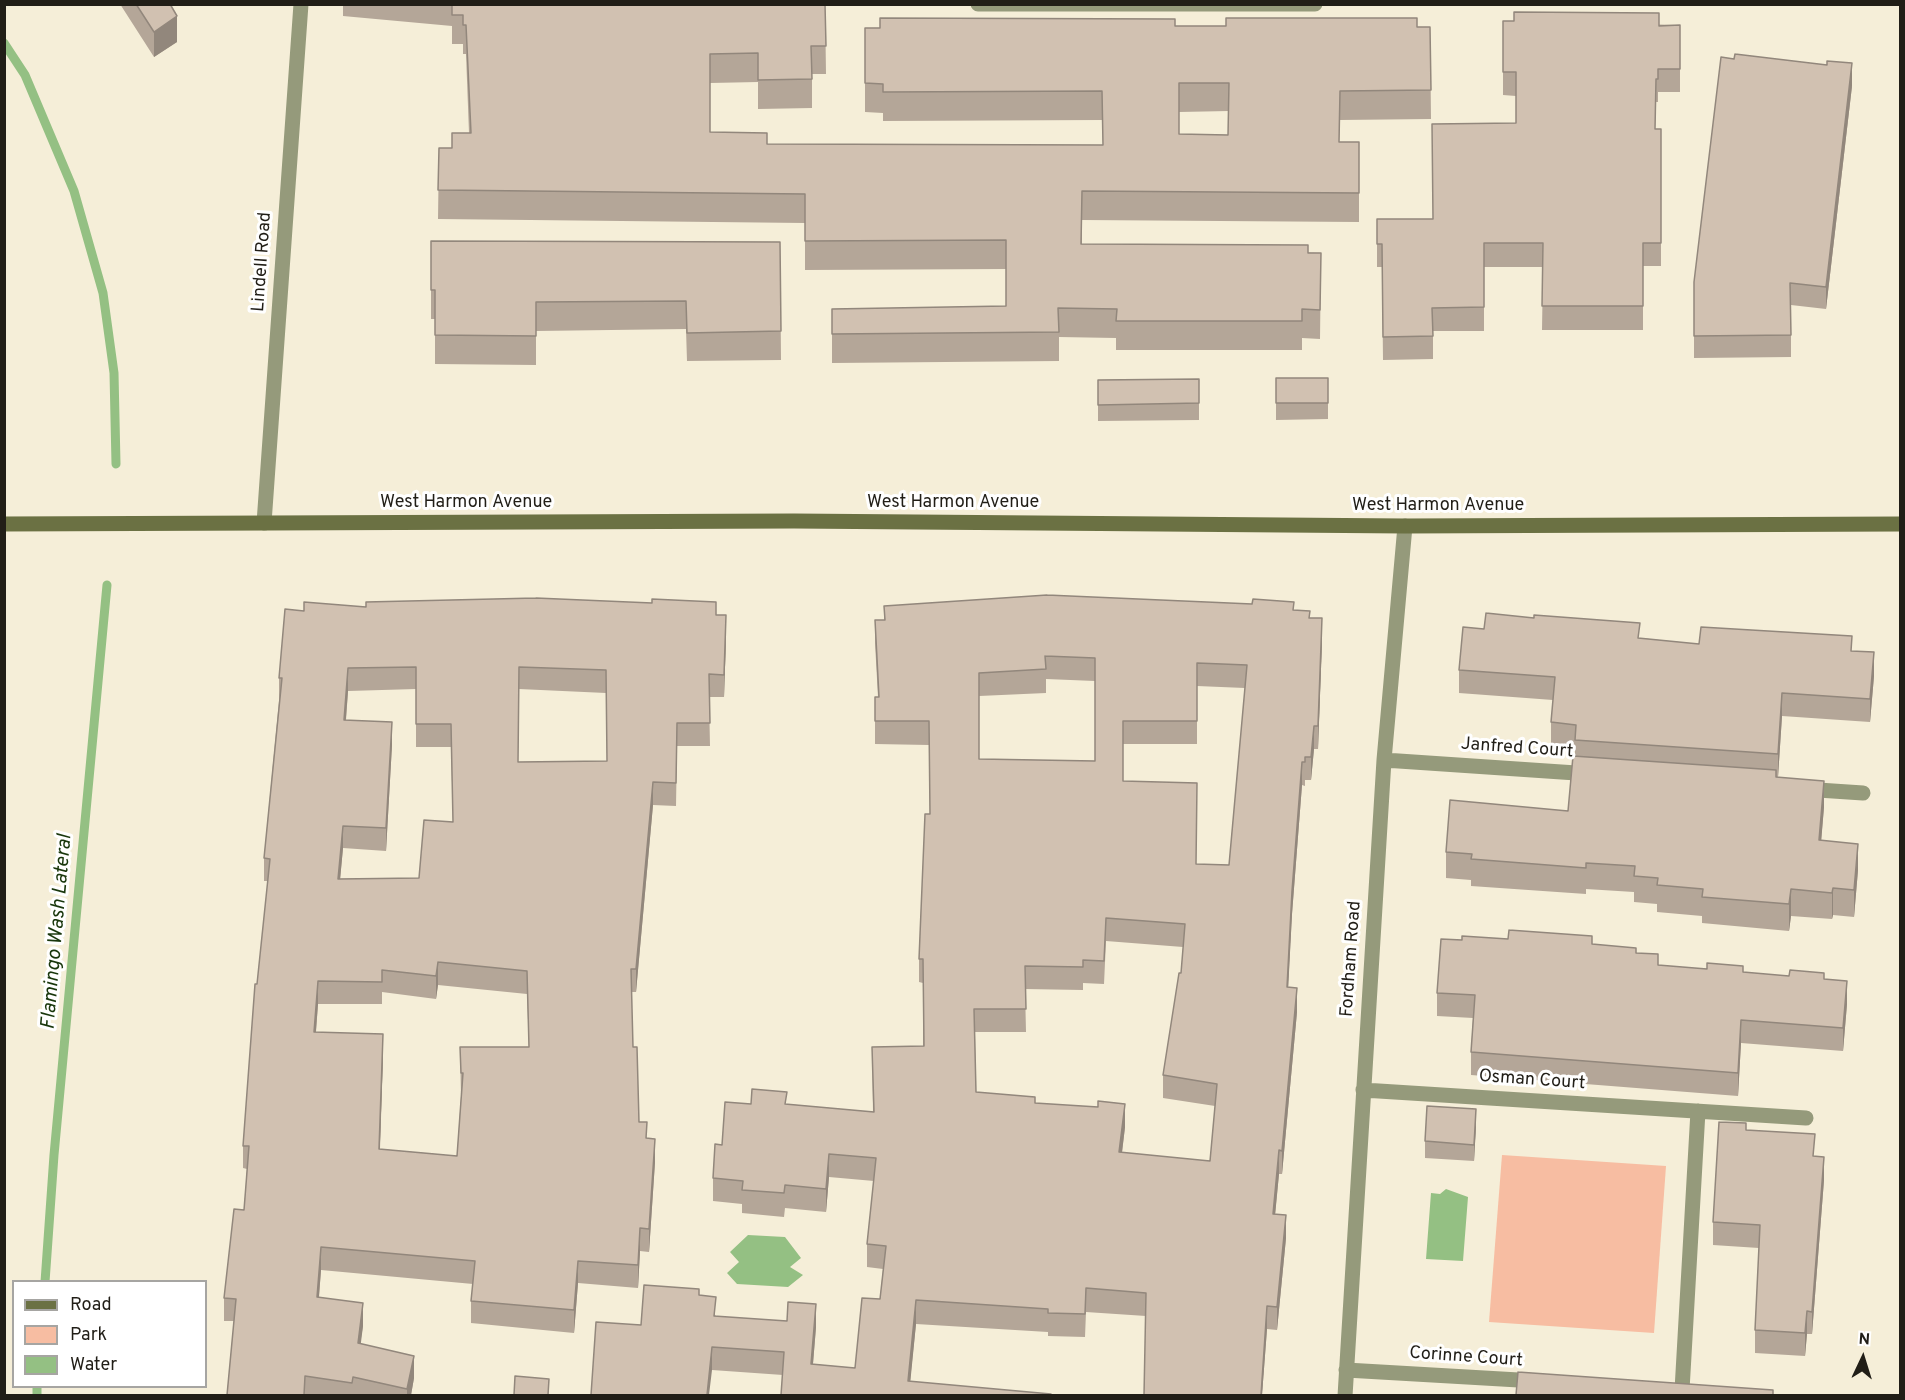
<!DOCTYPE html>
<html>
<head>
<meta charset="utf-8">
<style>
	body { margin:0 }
	#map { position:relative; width:1905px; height:1400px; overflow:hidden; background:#f5eed8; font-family:Overpass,sans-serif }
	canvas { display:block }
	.frame { position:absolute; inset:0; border:6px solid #211e17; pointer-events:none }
	.legend { position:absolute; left:12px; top:1280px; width:195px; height:108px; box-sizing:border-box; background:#fff; border:2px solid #a6a5a2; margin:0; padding:8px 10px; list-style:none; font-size:18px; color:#211e17 }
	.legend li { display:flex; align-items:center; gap:12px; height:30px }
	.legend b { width:30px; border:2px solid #a6a5a2 }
	.north { position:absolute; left:1833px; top:1328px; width:60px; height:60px; -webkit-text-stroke:4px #fff; paint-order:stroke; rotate:4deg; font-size:16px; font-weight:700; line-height:24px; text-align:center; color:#211e17 }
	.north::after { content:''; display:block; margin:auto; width:21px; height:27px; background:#211e17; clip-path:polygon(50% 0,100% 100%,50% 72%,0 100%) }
</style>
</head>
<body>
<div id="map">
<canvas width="1905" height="1400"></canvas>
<div class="frame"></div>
<ul class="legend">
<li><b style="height:8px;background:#6b7143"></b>Road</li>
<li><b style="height:16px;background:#f7bda2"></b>Park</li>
<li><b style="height:16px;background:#94c083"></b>Water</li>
</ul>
<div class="north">N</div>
</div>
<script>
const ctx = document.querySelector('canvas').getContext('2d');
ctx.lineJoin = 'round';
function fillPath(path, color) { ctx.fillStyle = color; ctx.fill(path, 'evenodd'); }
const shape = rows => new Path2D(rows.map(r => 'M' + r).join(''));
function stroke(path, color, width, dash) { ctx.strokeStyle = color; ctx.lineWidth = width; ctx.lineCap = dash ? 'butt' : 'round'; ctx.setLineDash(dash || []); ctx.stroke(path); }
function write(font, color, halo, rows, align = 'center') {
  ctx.font = font + ' Overpass,sans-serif'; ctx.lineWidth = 6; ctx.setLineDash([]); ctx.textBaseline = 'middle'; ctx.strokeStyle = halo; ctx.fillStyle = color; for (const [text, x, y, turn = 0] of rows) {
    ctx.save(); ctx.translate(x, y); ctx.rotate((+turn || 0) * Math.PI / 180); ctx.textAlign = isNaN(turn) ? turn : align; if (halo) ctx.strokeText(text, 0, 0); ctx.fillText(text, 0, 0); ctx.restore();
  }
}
fillPath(shape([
	[1502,1155,1666,1166,1654,1333,1489,1322]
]), '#f7bda2');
fillPath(shape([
	[1446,1189,1468,1197,1463,1261,1426,1259,1431,1193,1440,1194],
	[748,1235,785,1237,801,1258,790,1267,803,1275,788,1287,737,1284,727,1273,739,1262,730,1252]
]), '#94c083');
stroke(shape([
	[4,43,25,75,74,191,103,293,114,373,116,464],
	[45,1282,54,1155,107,585],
	[37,1396,37,1386]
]), '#94c083', 9);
stroke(shape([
	[978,4,1315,4],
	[1384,760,1591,774],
	[1803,789,1863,793],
	[1363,1090,1806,1118],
	[1346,1370,1536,1381],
	[1682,1390,1698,1111],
	[1345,1396,1384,760,1405,526]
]), '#959a7b', 15);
stroke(shape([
	[264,523,301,4]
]), '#959a7b', 15);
stroke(shape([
	[4,524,794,521,1405,526,1900,524]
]), '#6b7143', 15);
fillPath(shape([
	[120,4,170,4,177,42,154,57],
	[343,4,825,4,826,74,812,74,812,108,758,109,758,82,710,83,710,132,767,144,1103,145,1102,120,883,121,883,113,865,112,865,28,1175,26,1430,27,1431,119,1340,120,1339,142,1359,142,1359,222,1082,220,1082,244,1321,253,1320,339,1302,338,1302,350,1116,350,1116,338,1059,337,1059,361,832,363,832,309,1006,306,1006,269,805,270,805,223,438,219,439,148,452,148,469,133,466,54,463,54,463,44,452,44,452,26,343,16],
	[1229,111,1228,135,1179,134,1179,112],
	[1503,21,1680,25,1680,92,1658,92,1658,102,1656,102,1655,129,1661,129,1661,266,1643,266,1643,330,1542,330,1543,267,1484,267,1484,331,1433,331,1433,359,1383,360,1382,267,1377,267,1377,219,1433,219,1516,123,1516,96,1503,95],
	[1852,86,1826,309,1791,305,1791,357,1694,358,1694,282],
	[431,241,780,242,781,360,687,361,686,329,536,331,536,365,435,364,435,319,431,319],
	[1276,378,1328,378,1328,419,1276,420],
	[1199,379,1199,420,1098,421,1098,380],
	[884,606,1294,610,1310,618,1322,642,1318,749,1314,749,1311,780,1305,780,1305,786,1302,785,1292,914,1288,988,1297,1012,1282,1174,1279,1174,1275,1214,1286,1238,1277,1330,1267,1329,1262,1395,1144,1395,1146,1316,1086,1312,1085,1337,1048,1336,1048,1332,916,1324,910,1381,783,1375,712,1370,641,1325,699,1296,716,1316,816,1327,813,1364,855,1368,880,1299,883,1269,867,1267,867,1244,874,1181,829,1177,826,1212,785,1208,784,1217,742,1213,742,1204,713,1201,713,1178,722,1145,751,1104,787,1104,873,1112,872,1047,923,1046,923,983,919,982,919,959,930,814,929,745,875,744,875,697,878,697,875,643,875,620,884,620],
	[1046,679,1095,681,1095,761,979,759,979,696,1046,693],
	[1197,686,1245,688,1229,865,1196,864,1123,781,1123,744,1197,744],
	[1106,941,1183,947,1181,973,1163,1075,1163,1098,1215,1106,1210,1161,1122,1153,1125,1127,1035,1103,976,1092,975,1032,1026,1032,1025,989,1083,990,1083,983,1104,984],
	[366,607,716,615,726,638,724,697,709,697,710,746,677,746,676,806,653,805,636,992,631,992,633,1047,639,1122,647,1138,655,1162,649,1252,640,1251,638,1288,578,1283,574,1333,471,1323,471,1301,473,1284,321,1270,319,1297,363,1326,360,1344,414,1378,411,1395,227,1395,234,1321,224,1321,224,1298,244,1210,247,1169,243,1168,243,1146,268,881,264,881,264,858,279,701,279,678,304,611],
	[416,689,416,747,451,747,453,822,419,878,340,879,343,848,386,851,392,745,346,720,348,691],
	[519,689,606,693,607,761,518,762],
	[438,985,527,994,529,1047,460,1047,461,1096,457,1156,380,1149,383,1057,316,1032,318,1004,382,1004,382,992,436,999],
	[1640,638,1699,644,1852,651,1874,676,1870,722,1782,716,1778,777,1824,807,1821,841,1858,870,1854,917,1833,915,1832,919,1791,916,1789,931,1702,923,1702,916,1657,912,1657,904,1634,902,1634,892,1586,889,1586,894,1471,886,1471,880,1446,878,1446,852,1568,811,1575,756,1575,748,1551,745,1551,722,1553,700,1459,693,1459,670],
	[1462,940,1592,944,1636,953,1658,965,1824,979,1847,1004,1843,1051,1741,1043,1738,1096,1471,1075,1471,1052,1473,1018,1437,1016,1437,993],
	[1476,1126,1474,1161,1425,1158,1425,1141],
	[1815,1156,1824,1180,1812,1334,1807,1334,1805,1356,1755,1353,1755,1330,1759,1248,1713,1245,1713,1222]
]), '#b4a698');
fillPath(shape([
	[177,16,177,42,154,57,154,32],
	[1852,63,1852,86,1826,309,1826,287],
	[726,615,726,638,724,697,724,675],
	[1322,618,1322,642,1318,749,1318,726],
	[1874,652,1874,676,1870,722,1870,699],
	[348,668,348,691,344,743,344,720],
	[1782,693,1782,716,1778,777,1778,754],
	[392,722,392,745,386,851,386,828],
	[1314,726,1314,749,1311,780,1311,757],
	[1302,762,1302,785,1292,914,1287,1011,1287,987,1292,891],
	[1824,781,1824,807,1819,867,1819,840],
	[653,782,653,805,636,992,636,969],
	[343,826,343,848,338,902,338,879],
	[1858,844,1858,870,1854,917,1854,890],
	[1833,888,1833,915,1832,919,1832,893],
	[1791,889,1791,916,1789,931,1789,904],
	[438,962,438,985,436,999,436,976],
	[318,981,318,1004,314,1055,314,1032],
	[1847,981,1847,1004,1843,1051,1843,1028],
	[1297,988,1297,1012,1282,1174,1282,1151],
	[1741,1020,1741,1043,1738,1096,1738,1073],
	[383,1034,383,1057,379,1172,379,1149],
	[1125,1104,1125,1127,1119,1176,1119,1152],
	[1476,1109,1476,1126,1474,1161,1474,1145],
	[655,1139,655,1162,649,1252,649,1229],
	[1279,1150,1279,1174,1273,1237,1273,1214],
	[829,1154,829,1177,826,1212,826,1189],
	[1824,1157,1824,1180,1812,1334,1812,1312],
	[1286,1215,1286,1238,1277,1330,1277,1307],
	[640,1228,640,1251,638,1288,638,1265],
	[321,1247,321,1270,317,1320,317,1297],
	[578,1261,578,1283,574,1333,574,1310],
	[916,1300,916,1324,909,1395,908,1381],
	[363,1303,363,1326,358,1366,358,1343],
	[816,1304,816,1327,811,1387,811,1364],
	[1267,1306,1267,1329,1262,1395,1261,1395],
	[1807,1311,1807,1334,1805,1356,1805,1333],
	[712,1347,712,1370,709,1395,707,1395],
	[414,1356,414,1378,411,1395,407,1395,407,1389]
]), '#92877c');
const building = shape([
	[136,4,170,4,177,16,154,32,136,4],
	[452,4,825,4,826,46,811,46,812,79,758,80,758,53,710,54,710,132,767,133,767,144,1103,145,1102,91,883,92,883,84,865,83,865,28,880,28,880,18,1175,19,1175,26,1226,26,1226,18,1417,18,1417,27,1430,27,1431,90,1340,91,1339,142,1359,142,1359,193,1082,191,1081,244,1308,245,1308,253,1321,253,1320,310,1302,309,1302,321,1116,321,1117,309,1058,308,1059,332,832,334,832,309,1006,306,1006,240,805,241,805,194,438,190,439,148,452,148,452,133,471,133,466,25,463,25,463,15,452,15,452,4],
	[1179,83,1229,83,1228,135,1179,134,1179,83],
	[1514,12,1659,13,1659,26,1680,25,1680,69,1658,69,1658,79,1656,79,1655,129,1661,129,1661,243,1643,243,1643,306,1542,306,1543,243,1484,243,1484,307,1432,308,1433,336,1383,337,1382,244,1377,244,1377,219,1433,219,1432,124,1516,123,1516,72,1503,72,1503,21,1514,21,1514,12],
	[1735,54,1827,65,1827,61,1852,63,1826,287,1790,283,1791,335,1694,336,1694,282,1721,57,1734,59,1735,54],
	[431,241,780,242,781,331,687,333,686,301,536,302,536,336,435,335,435,290,431,290,431,241],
	[1276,378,1328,378,1328,403,1276,403,1276,378],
	[1199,379,1199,403,1098,405,1098,380,1199,379],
	[1047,595,1252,604,1253,599,1294,602,1293,610,1310,611,1309,618,1322,618,1318,726,1314,726,1311,757,1305,757,1305,762,1302,762,1292,891,1287,987,1297,988,1282,1151,1279,1150,1273,1214,1286,1215,1277,1307,1267,1306,1261,1395,1144,1395,1146,1293,1086,1288,1085,1314,1048,1313,1048,1309,916,1300,908,1381,1051,1394,1051,1395,781,1395,784,1352,712,1347,707,1395,591,1395,596,1322,641,1325,644,1285,699,1289,699,1295,716,1297,714,1316,787,1321,788,1302,816,1304,811,1364,855,1368,862,1298,880,1299,886,1246,867,1244,876,1158,829,1154,826,1189,785,1185,784,1193,742,1190,743,1181,713,1178,715,1144,722,1145,725,1102,751,1104,752,1089,787,1092,785,1104,874,1112,872,1047,924,1046,923,959,919,959,925,814,930,814,929,721,875,721,875,697,879,697,875,620,885,620,884,606,1047,595],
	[1045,656,1095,658,1095,761,979,759,979,673,1046,669,1045,656],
	[1197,663,1247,665,1229,865,1196,864,1197,783,1123,781,1123,721,1197,721,1197,663],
	[1106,918,1185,924,1181,973,1179,973,1163,1075,1217,1084,1210,1161,1119,1152,1125,1104,1098,1101,1098,1107,1035,1103,1035,1097,976,1092,974,1009,1026,1009,1025,966,1083,967,1083,960,1104,961,1106,918],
	[536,598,652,603,652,599,716,602,716,615,726,615,724,675,709,674,710,723,677,723,676,783,653,782,636,969,631,969,633,1047,637,1047,639,1122,647,1122,646,1138,655,1139,649,1229,640,1228,638,1265,578,1261,574,1310,471,1301,475,1261,321,1247,317,1297,363,1303,358,1343,414,1356,407,1389,353,1377,352,1383,305,1376,304,1395,227,1395,236,1299,224,1298,234,1209,244,1210,249,1146,243,1146,255,984,257,984,270,859,264,858,282,678,279,678,285,609,304,611,304,602,366,607,366,602,536,598],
	[416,667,416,724,451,724,453,822,424,820,419,878,338,879,343,826,386,828,392,722,344,720,348,668,416,667],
	[519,667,606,670,607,761,518,762,519,667],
	[438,962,527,971,529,1047,460,1047,461,1073,463,1073,457,1156,379,1149,383,1034,314,1032,318,981,382,982,382,970,436,976,438,962],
	[1486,613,1534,618,1534,615,1640,623,1638,638,1699,644,1701,627,1852,636,1851,651,1874,652,1870,699,1782,693,1778,754,1575,740,1576,725,1551,722,1555,677,1459,670,1463,627,1484,629,1486,613],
	[1573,756,1776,770,1776,777,1824,781,1819,840,1858,844,1854,890,1833,888,1832,893,1791,889,1789,904,1702,897,1703,889,1657,885,1658,878,1634,876,1635,866,1586,863,1586,868,1471,859,1472,854,1446,852,1450,800,1568,811,1573,756],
	[1509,930,1592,936,1592,944,1636,948,1636,953,1658,954,1658,965,1707,969,1707,963,1743,966,1743,972,1789,976,1790,970,1824,973,1824,979,1847,981,1843,1028,1741,1020,1738,1073,1471,1052,1475,995,1437,993,1441,939,1462,940,1462,936,1508,939,1509,930],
	[1427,1106,1476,1109,1474,1145,1425,1141,1427,1106],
	[1719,1122,1746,1123,1746,1130,1815,1134,1813,1156,1824,1157,1812,1312,1807,1311,1805,1333,1755,1330,1760,1225,1713,1222,1719,1122],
	[1518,1372,1773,1390,1773,1395,1516,1395,1518,1372],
	[515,1376,549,1379,548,1395,514,1395,515,1376]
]);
fillPath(building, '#d1c1b1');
stroke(building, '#92877c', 1.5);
write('18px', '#211e17', '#fff', [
	["Lindell Road",263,262,-86],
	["West Harmon Avenue",466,503],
	["West Harmon Avenue",953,503],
	["West Harmon Avenue",1438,506],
	["Janfred Court",1517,749,4],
	["Fordham Road",1352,959,-86],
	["Osman Court",1532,1081,4],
	["Corinne Court",1466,1358,4]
]);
write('italic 20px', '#19370c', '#fff', [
	["Flamingo Wash Lateral",58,932,-85]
]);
</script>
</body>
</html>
